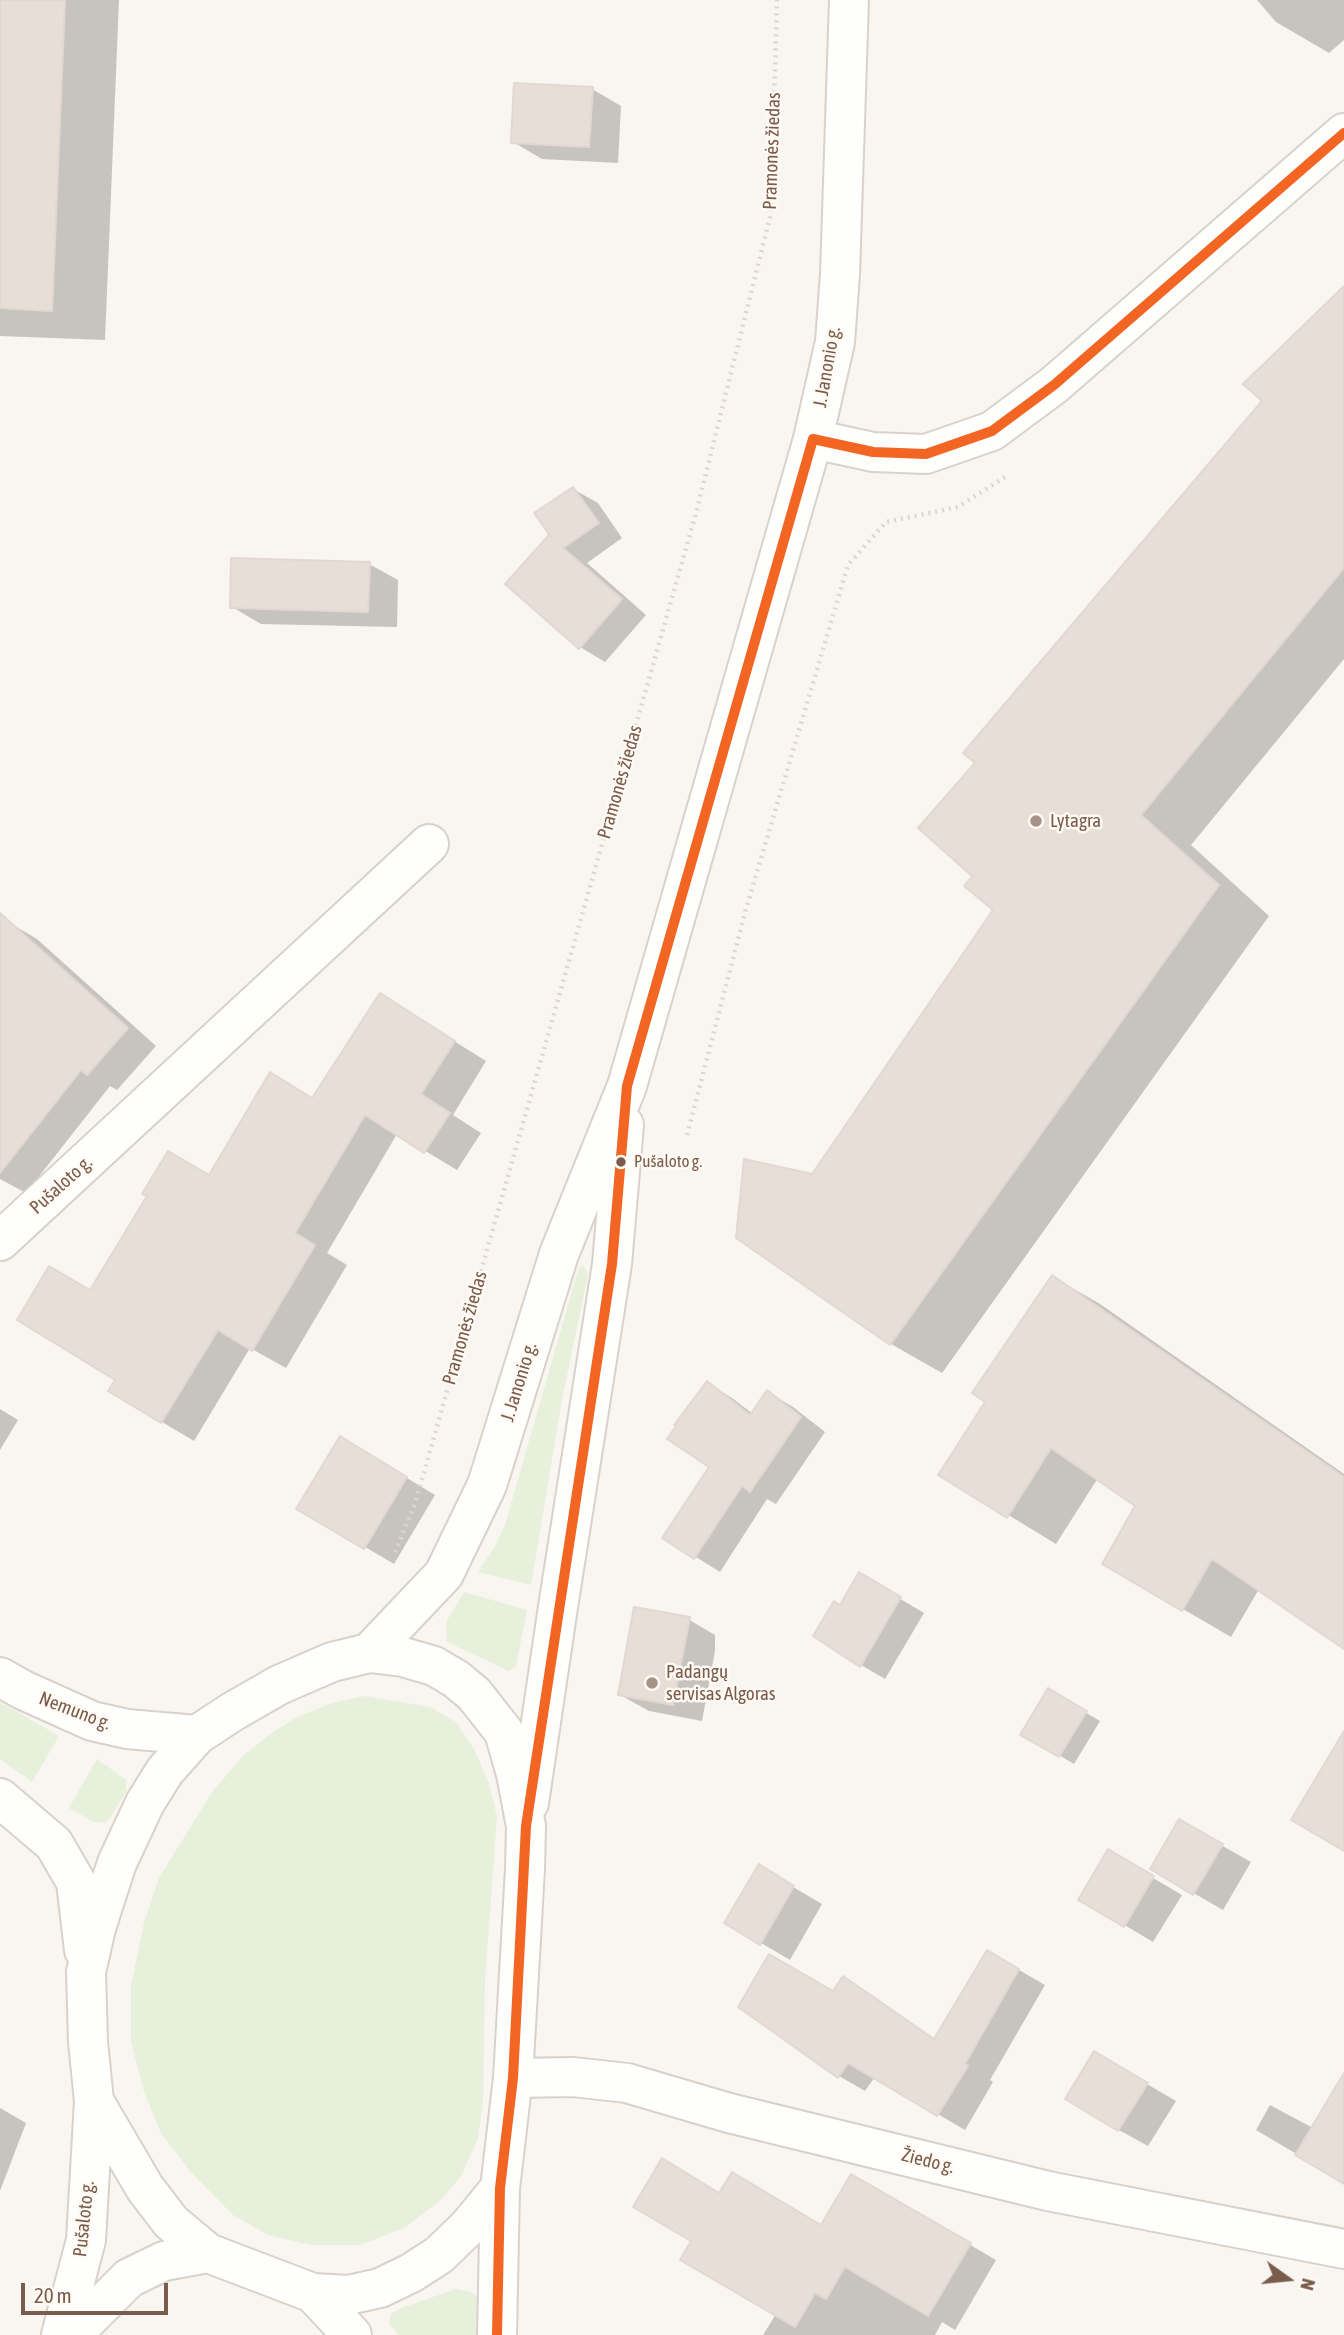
<!DOCTYPE html>
<html>
<head>
<meta charset="utf-8">
<style>
	body { margin:0 }
	#map { position:relative; width:1344px; height:2335px; overflow:hidden; background:#f9f5f0; font-family:"Asap Condensed",sans-serif }
	canvas { display:block }
	.north { position:absolute; left:1253px; top:2244px; width:70px; height:70px; -webkit-text-stroke:5px #fffaf3; paint-order:stroke; rotate:105deg; font-size:19px; font-weight:700; line-height:28px; text-align:center; color:#7a5c4d }
	.north::after { content:''; display:block; margin:auto; width:24px; height:32px; background:#7a5c4d; clip-path:polygon(50% 0,100% 100%,50% 72%,0 100%) }
	.scale { position:absolute; left:21px; top:2283px; width:147px; height:32px; box-sizing:border-box; border:4px solid #7a5c4d; border-top:0; padding-left:9px; font-size:21px; line-height:24px; white-space:nowrap; color:#7a5c4d; -webkit-text-stroke:5px #fffaf3; paint-order:stroke }
</style>
</head>
<body>
<div id="map">
<canvas width="1344" height="2335"></canvas>
<div class="north">N</div>
<div class="scale">20 m</div>
</div>
<script>
const ctx = document.querySelector('canvas').getContext('2d');
ctx.lineJoin = 'round';
function fillPath(path, color) { ctx.fillStyle = color; ctx.fill(path, 'evenodd'); }
const shape = rows => new Path2D(rows.map(r => 'M' + r).join(''));
function stroke(path, color, width, dash) { ctx.strokeStyle = color; ctx.lineWidth = width; ctx.lineCap = dash ? 'butt' : 'round'; ctx.setLineDash(dash || []); ctx.stroke(path); }
function write(font, color, halo, rows, align = 'center') {
  ctx.font = font + ' "Asap Condensed",sans-serif'; ctx.lineWidth = 5; ctx.setLineDash([]); ctx.textBaseline = 'middle'; ctx.strokeStyle = halo; ctx.fillStyle = color; for (const [text, x, y, turn = 0] of rows) {
    ctx.save(); ctx.translate(x, y); ctx.rotate((+turn || 0) * Math.PI / 180); ctx.textAlign = isNaN(turn) ? turn : align; if (halo) ctx.strokeText(text, 0, 0); ctx.fillText(text, 0, 0); ctx.restore();
  }
}
fillPath(shape([
	[583,1265,588,1275,562,1399,531,1585,478,1572,494,1548,505,1525,578,1270],
	[464,1592,527,1610,516,1666,509,1671,447,1642,446,1622],
	[364,1696,430,1707,456,1722,474,1749,489,1783,497,1817,485,1981,483,2102,478,2139,461,2176,442,2199,404,2228,360,2245,311,2245,268,2235,233,2215,190,2171,161,2133,144,2092,131,2042,131,1986,144,1923,159,1878,212,1792,243,1756,270,1734,299,1716,333,1703],
	[0,1702,59,1736,32,1782,0,1759],
	[97,1759,126,1780,126,1792,110,1818,105,1823,94,1822,69,1808],
	[456,2289,472,2292,478,2298,477,2335,398,2335,389,2323,391,2314,401,2308]
]), '#e7f0db');
fillPath(shape([
	[0,0,119,0,105,340,0,336],
	[1257,0,1344,0,1344,40,1329,53,1276,22],
	[592,89,621,106,618,163,542,159,513,142],
	[1344,302,1344,659,1191,845,1269,916,942,1373,891,1344,738,1237,813,1176,996,910,974,875,978,763],
	[573,489,598,503,622,538,587,563,646,615,605,662,580,647,556,541],
	[369,564,398,580,397,627,261,624,232,607],
	[8,922,37,939,156,1046,117,1090,110,1086,26,1193,0,1179,0,931],
	[380,995,486,1061,453,1115,481,1133,457,1170,397,1134,327,1253,347,1265,286,1368,250,1348,194,1441,110,1391,117,1379,91,1292,210,1177,312,1100],
	[1053,1277,1100,1304,1344,1474,1344,1647,1259,1589,1231,1637,1104,1563,1138,1505,1098,1478,1056,1544,941,1474,987,1401],
	[708,1383,732,1398,753,1414,768,1392,793,1407,825,1432,776,1504,767,1499,720,1572,664,1537,712,1466],
	[0,1409,18,1420,0,1450],
	[369,1455,435,1495,394,1564,299,1508],
	[860,1575,924,1613,885,1679,861,1665,840,1607],
	[686,1618,715,1635,715,1651,702,1721,649,1711,620,1695],
	[1049,1691,1100,1721,1074,1764,1023,1734],
	[1180,1822,1251,1862,1223,1910,1152,1869],
	[1109,1852,1182,1895,1153,1942,1081,1899],
	[759,1867,822,1904,790,1960,727,1923],
	[988,1952,1045,1985,990,2080,993,2082,965,2130,875,2077,865,2091,839,2076,834,1993,843,1979,870,1994,936,2040],
	[1094,2053,1176,2101,1148,2146,1119,2130],
	[1344,2076,1344,2182,1256,2130,1270,2105,1313,2128],
	[0,2108,26,2123,0,2191],
	[852,2176,996,2260,955,2330,942,2322,935,2335,763,2335,776,2314,721,2195,822,2227]
]), '#0003');
const building = shape([
	[0,0,65,0,52,311,0,308,0,0],
	[514,83,593,87,589,147,511,143,514,83],
	[1344,286,1344,568,1141,815,1219,885,890,1345,736,1238,744,1159,812,1174,993,910,964,886,972,876,918,828,975,763,963,753,1262,401,1243,384,1344,286],
	[573,487,599,523,563,548,622,599,579,649,505,584,549,535,551,537,534,513,573,487],
	[231,558,370,562,368,612,230,608,231,558],
	[0,913,128,1028,87,1075,81,1070,0,1173,0,913],
	[380,993,455,1041,421,1094,450,1113,424,1153,365,1115,295,1233,315,1245,252,1351,218,1330,161,1423,108,1391,115,1380,17,1320,49,1266,90,1290,147,1196,142,1194,168,1151,209,1175,270,1072,312,1098,380,993],
	[1052,1275,1344,1477,1344,1649,1212,1559,1182,1611,1102,1564,1135,1506,1051,1448,1007,1518,938,1475,985,1402,972,1393,1052,1275],
	[707,1381,750,1415,767,1390,801,1417,750,1492,742,1486,694,1559,662,1538,709,1467,667,1439,676,1426,674,1425,707,1381],
	[340,1436,407,1477,364,1549,296,1509,340,1436],
	[859,1572,901,1597,860,1667,813,1636,834,1601,840,1605,859,1572],
	[634,1607,690,1617,673,1705,618,1695,634,1607],
	[1048,1688,1087,1711,1059,1757,1020,1735,1048,1688],
	[1344,1731,1344,1851,1291,1820,1344,1731],
	[1179,1819,1223,1844,1193,1895,1150,1869,1179,1819],
	[1108,1849,1154,1876,1124,1927,1078,1900,1108,1849],
	[759,1864,794,1886,760,1945,724,1923,759,1864],
	[987,1950,1019,1969,965,2064,968,2066,937,2116,848,2063,838,2078,738,2007,769,1954,833,1991,843,1976,934,2039,987,1950],
	[1094,2051,1148,2083,1118,2131,1065,2099,1094,2051],
	[1344,2073,1344,2184,1295,2155,1344,2073],
	[662,2158,719,2193,732,2172,821,2225,851,2174,971,2243,928,2316,845,2267,826,2299,815,2293,795,2327,680,2260,691,2241,633,2207,662,2158]
]);
fillPath(building, '#e6ded7');
stroke(building, '#e2d8d2', 2);
const street = shape([
	[0,1241,429,844],
	[513,2078,573,2077,627,2083,729,2113,1048,2191,1344,2249]
]);
const secondary = shape([
	[813,439,873,452,926,454,992,431,1054,385,1344,133],
	[369,1653,444,1574,487,1485,559,1254,627,1086,813,439,835,342,840,274,849,0],
	[0,1677,23,1690,92,1721,127,1729,197,1735],
	[0,1798,54,1844,76,1882,84,1950],
	[529,1803,558,1607,612,1264,624,1125],
	[313,2293,352,2335],
	[61,2335,86,2240,94,2101],
	[72,2335,129,2278,164,2261,208,2253],
	[497,2335,500,2188,513,2078,525,1869,526,1826,516,1774,504,1732,474,1694,456,1679,434,1666,403,1657,369,1653,332,1662,279,1685,232,1712,197,1735,165,1771,145,1803,117,1863,96,1928,86,1972,88,2042,94,2101,145,2188,171,2222,208,2253,313,2293,348,2295,380,2288,411,2273,439,2255,469,2226,500,2188]
]);
stroke(street, '#d7d1cb', 42);
stroke(secondary, '#d9d2cb', 42);
stroke(shape([
	[687,1135,746,909,848,565,886,522,958,507,1008,475],
	[395,1552,415,1504,696,513,771,213,777,0]
]), '#dcd5d0', 4.5, [2, 5]);
stroke(street, '#fefefd', 38);
stroke(secondary, '#fefefd', 38);
stroke(shape([
	[497,2335,500,2188,513,2078,526,1826,612,1264,627,1086,813,439,873,452,926,454,992,431,1054,385,1344,133]
]), '#f26522', 10);
for (const [x, y, r, color] of [
	[1036,821,7,"#a69286"],
	[621,1162,6,"#7a5c4d"],
	[652,1683,7,"#a69286"]
]) { const dot = new Path2D(); dot.arc(x, y, r, 0, 2 * Math.PI); ctx.fillStyle = color; ctx.fill(dot); stroke(dot, '#fffaf3', 2.5); }
write('17px', '#7a5c4d', '#fffaf3', [
	["Pušaloto g.",634,1162]
], 'left');
write('19px', '#7a5c4d', '#fffaf3', [
	["Pramonės žiedas",772,151,-88],
	["J. Janonio g.",827,367,-80],
	["Pramonės žiedas",620,782,-74],
	["Pušaloto g.",61,1185,-42],
	["Pramonės žiedas",465,1328,-74],
	["J. Janonio g.",519,1382,-73],
	["Nemuno g.",75,1711,21],
	["Žiedo g.",928,2161,14],
	["Pušaloto g.",84,2219,-84]
]);
write('19px', '#7a5c4d', '#fffaf3', [
	["Lytagra",1050,821],
	["Padangų",666,1672],
	["servisas Algoras",666,1694]
], 'left');
</script>
</body>
</html>
